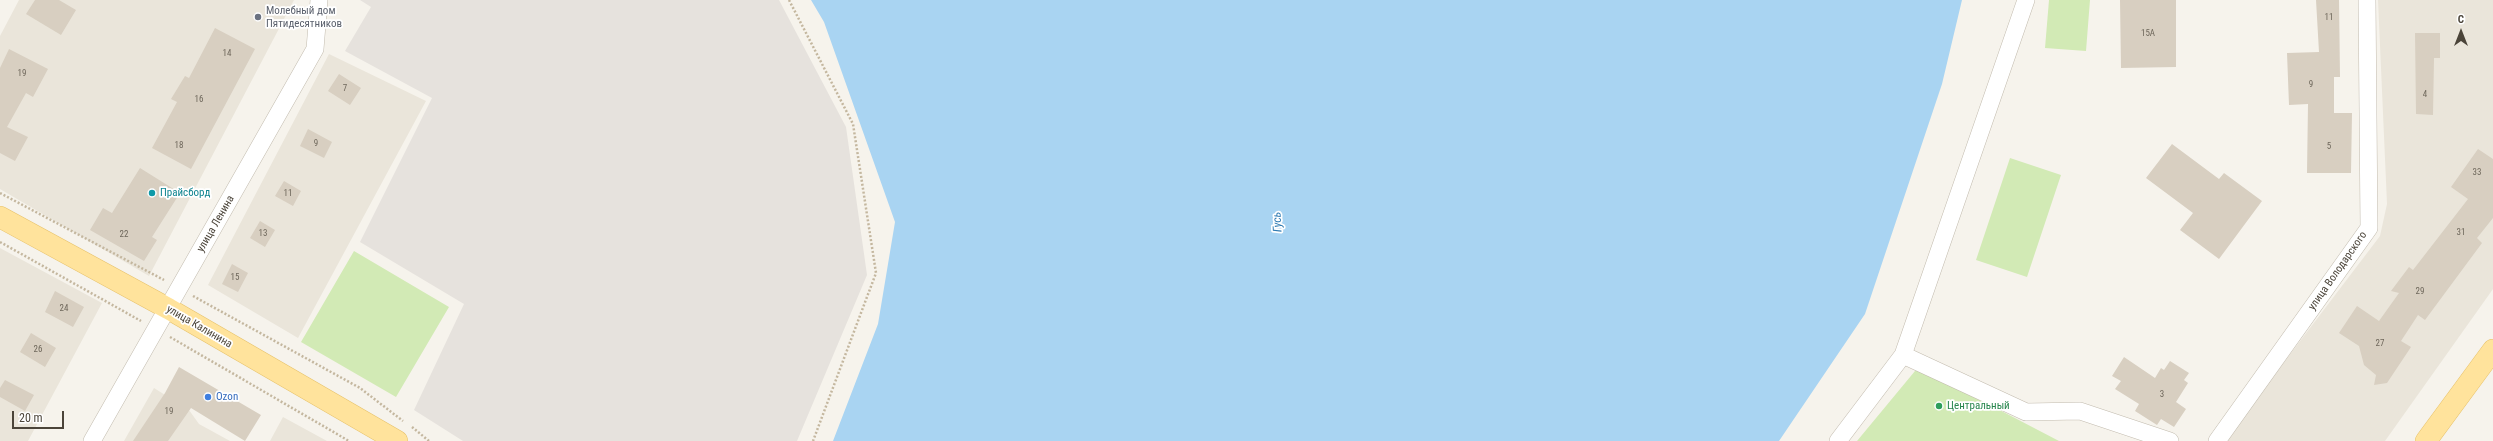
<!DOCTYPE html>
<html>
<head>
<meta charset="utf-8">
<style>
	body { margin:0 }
	#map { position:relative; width:2493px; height:441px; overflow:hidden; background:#f6f3ec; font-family:"Roboto Condensed",sans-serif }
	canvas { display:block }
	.north { position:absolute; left:2441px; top:12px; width:40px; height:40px; -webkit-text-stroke:3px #fff; paint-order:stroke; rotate:0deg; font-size:11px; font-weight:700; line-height:16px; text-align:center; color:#4b4439 }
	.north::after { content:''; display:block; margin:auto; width:14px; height:18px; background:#4b4439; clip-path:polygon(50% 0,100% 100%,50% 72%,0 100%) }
	.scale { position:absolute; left:12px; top:411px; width:52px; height:18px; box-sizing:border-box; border:2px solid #4b4439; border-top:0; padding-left:5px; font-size:12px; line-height:14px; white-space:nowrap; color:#4b4439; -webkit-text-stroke:3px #fff; paint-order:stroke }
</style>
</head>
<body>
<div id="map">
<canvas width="2493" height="441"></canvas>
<div class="north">С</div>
<div class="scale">20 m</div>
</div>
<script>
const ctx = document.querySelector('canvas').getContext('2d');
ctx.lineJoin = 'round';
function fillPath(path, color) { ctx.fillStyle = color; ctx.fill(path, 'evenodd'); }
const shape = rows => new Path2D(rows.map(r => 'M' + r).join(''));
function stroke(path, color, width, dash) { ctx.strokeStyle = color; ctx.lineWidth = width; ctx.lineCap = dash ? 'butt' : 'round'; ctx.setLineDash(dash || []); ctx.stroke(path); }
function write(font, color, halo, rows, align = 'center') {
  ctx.font = font + ' "Roboto Condensed",sans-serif'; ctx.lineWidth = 3.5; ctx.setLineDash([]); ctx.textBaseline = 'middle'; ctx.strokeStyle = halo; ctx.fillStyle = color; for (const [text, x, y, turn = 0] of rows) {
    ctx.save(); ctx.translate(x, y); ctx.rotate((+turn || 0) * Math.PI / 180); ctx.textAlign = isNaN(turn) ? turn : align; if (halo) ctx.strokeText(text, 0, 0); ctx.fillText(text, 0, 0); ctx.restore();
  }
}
fillPath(shape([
	[19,0,294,0,149,276,0,189,0,36],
	[2378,0,2493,0,2493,289,2385,441,2224,441,2380,236,2387,204],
	[329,54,426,101,298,338,208,285],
	[0,248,102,303,28,441,0,441],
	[154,388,189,410,199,424,230,441,124,441],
	[283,417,327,441,270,441]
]), '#eae5da');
fillPath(shape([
	[360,0,779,0,846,127,867,275,797,441,463,441,414,410,464,304,360,242,432,98,345,51,371,7]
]), '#e6e2dd');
fillPath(shape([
	[2049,0,2090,0,2086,51,2045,48],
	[2010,158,2061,175,2027,277,1976,260],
	[354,251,449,307,396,397,301,342],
	[1921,369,2059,441,1857,441,1915,371]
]), '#d2eab5');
fillPath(shape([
	[811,0,1962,0,1942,84,1865,314,1779,441,833,441,878,324,895,222,824,22]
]), '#a9d4f2');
fillPath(shape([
	[35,0,59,0,76,10,61,35,26,14],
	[2120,0,2176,0,2176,67,2121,68],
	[2316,0,2339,0,2340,77,2334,77,2334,113,2352,113,2351,173,2307,173,2308,104,2289,105,2287,53,2319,52],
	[215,28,255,49,191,169,152,148,177,102,171,99,185,76,189,78],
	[2415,33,2440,33,2440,58,2434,58,2433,115,2416,114],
	[9,49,48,69,33,97,26,93,7,127,28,137,15,161,0,153,0,68],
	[339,74,361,88,350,105,328,91],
	[308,129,332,142,324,158,300,146],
	[2172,144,2219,179,2224,173,2262,201,2219,259,2180,230,2193,213,2146,178],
	[2478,149,2493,159,2493,218,2477,238,2482,243,2425,320,2418,315,2401,341,2411,347,2387,383,2374,385,2376,375,2364,365,2359,346,2339,333,2357,306,2379,321,2399,293,2391,291,2409,267,2413,270,2468,199,2451,187],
	[140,168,180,193,152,237,157,240,144,261,90,230,103,208,112,213],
	[284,181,301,191,293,206,275,196],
	[260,221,275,230,265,247,250,238],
	[232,264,248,273,238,292,222,284],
	[55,291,84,307,73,327,45,312],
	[31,333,56,348,45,367,20,352],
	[2124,357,2155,378,2161,368,2164,370,2170,361,2189,373,2184,380,2188,383,2176,402,2186,409,2174,427,2161,419,2157,425,2135,411,2139,404,2115,389,2121,381,2112,376],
	[179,367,261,415,245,441,191,408,168,441,133,441,165,393],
	[5,380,34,395,25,411,0,397,0,388]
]), '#d8cfc1');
const minor = shape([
	[1903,355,2026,412,2080,411,2170,441],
	[92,441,315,49,319,0],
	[1838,441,1903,355,2026,0],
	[2217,441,2369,228,2367,0]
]);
const major = shape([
	[0,217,169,309,397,441],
	[2426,441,2493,350]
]);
stroke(minor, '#c2bbae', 18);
stroke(major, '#e6c16a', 22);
stroke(shape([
	[789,0,853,124,876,273,813,441],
	[0,193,164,280],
	[0,242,141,321],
	[193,296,360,388,403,421],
	[170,337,349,441],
	[412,427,429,441]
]), '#c4b79f', 2.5, [2, 2]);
stroke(minor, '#fff', 17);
stroke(major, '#ffe39c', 21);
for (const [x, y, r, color] of [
	[258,17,4,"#6b7280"],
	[152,193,4,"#0f9aa8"],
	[208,397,4,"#3f7fe0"],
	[1939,406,4,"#2e9e5b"]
]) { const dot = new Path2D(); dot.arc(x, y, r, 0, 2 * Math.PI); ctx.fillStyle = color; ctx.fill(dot); stroke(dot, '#fff', 1.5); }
write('9px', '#6e675b', null, [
	["11",2329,18],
	["15А",2148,34],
	["14",227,54],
	["19",22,74],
	["9",2311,85],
	["7",345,89],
	["4",2425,95],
	["16",199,100],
	["9",316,144],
	["18",179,146],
	["5",2329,147],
	["33",2477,173],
	["11",288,194],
	["31",2461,233],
	["13",263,234],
	["22",124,235],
	["15",235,278],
	["29",2420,292],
	["24",64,309],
	["27",2380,344],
	["26",38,350],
	["3",2162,395],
	["19",169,412]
]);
write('11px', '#5b616d', '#fff', [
	["Молебный дом",266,11],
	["Пятидесятников",266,24]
], 'left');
write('11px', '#0d838f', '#fff', [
	["Прайсборд",160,193]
], 'left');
write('11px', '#4b4439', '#fff', [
	["улица Ленина",216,224,-60],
	["улица Володарского",2338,271,-55],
	["улица Калинина",199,327,30]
]);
write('11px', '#366cbe', '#fff', [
	["Ozon",216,397]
], 'left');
write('11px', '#27864d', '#fff', [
	["Центральный",1947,406]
], 'left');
write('italic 12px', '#2e7ab2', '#fff', [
	["Гусь",1278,222,-93]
]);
</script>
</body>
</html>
